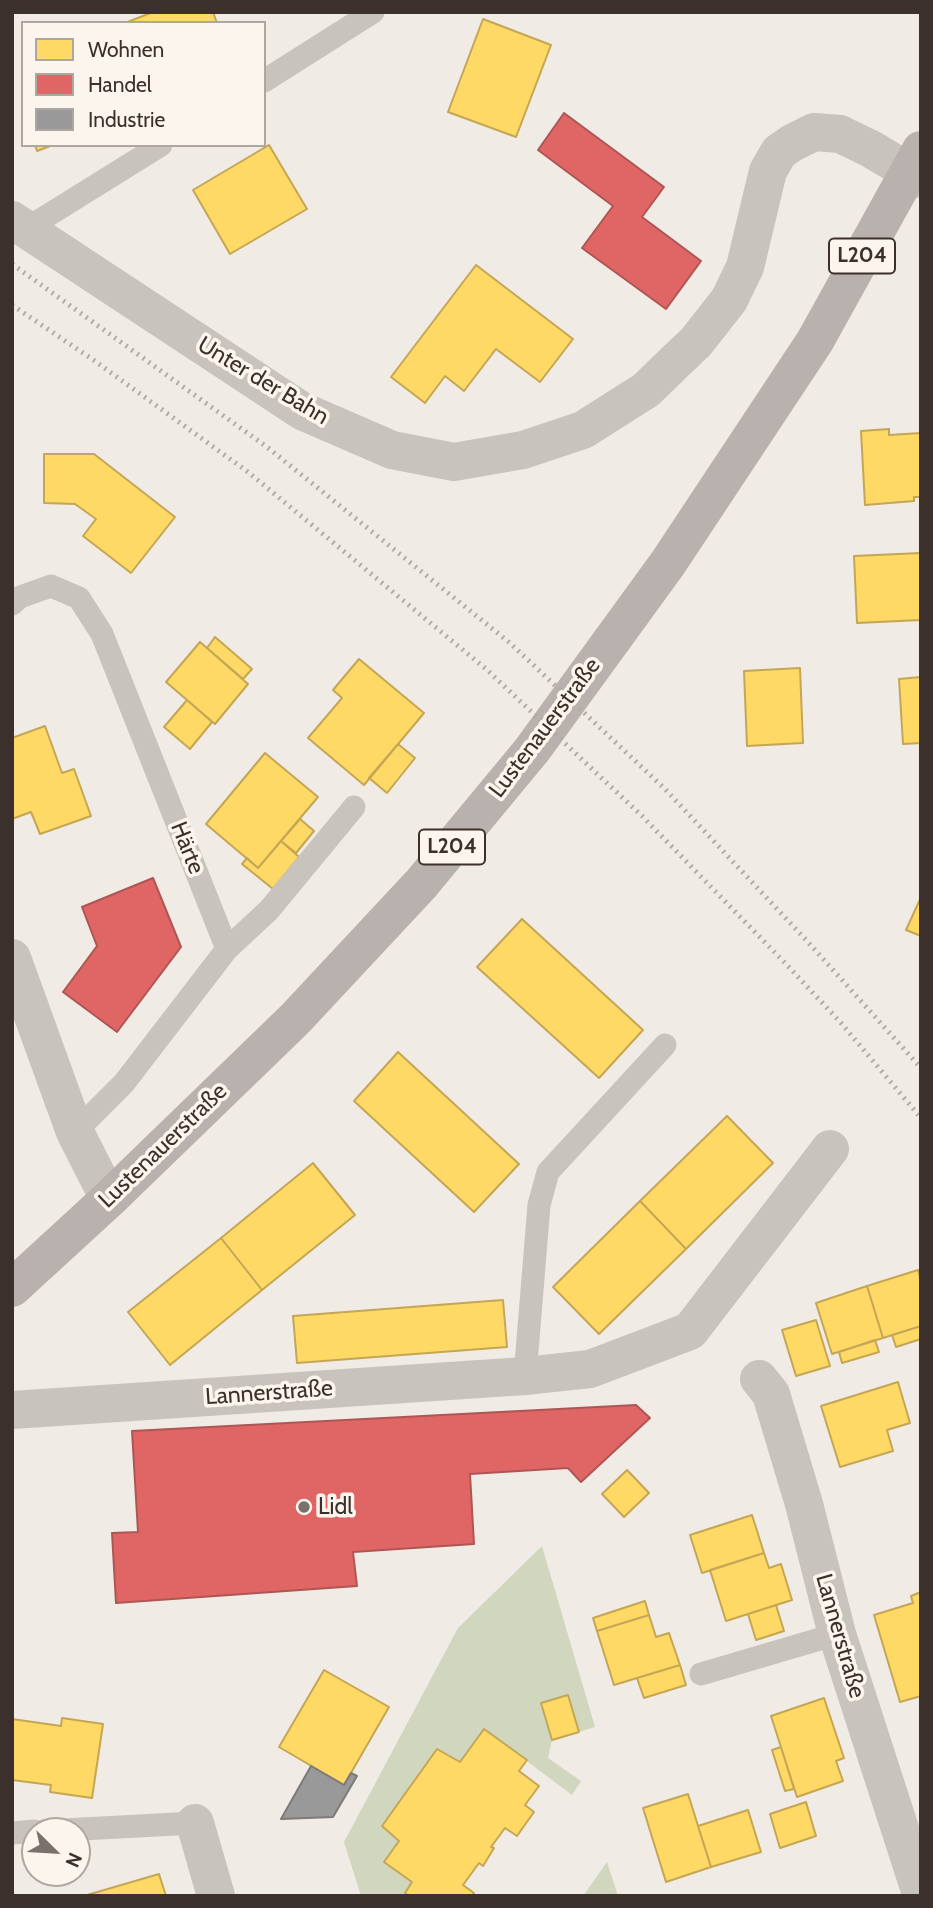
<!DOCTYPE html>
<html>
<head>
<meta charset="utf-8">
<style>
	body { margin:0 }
	#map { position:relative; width:933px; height:1908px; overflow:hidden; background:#f0ebe5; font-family:Cabin,sans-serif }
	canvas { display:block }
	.frame { position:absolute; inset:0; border:14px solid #3b302b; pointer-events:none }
	.legend { position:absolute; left:21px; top:21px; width:245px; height:126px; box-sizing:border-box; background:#fbf5ee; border:2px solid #aea6a0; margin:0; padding:9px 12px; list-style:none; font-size:21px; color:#3b302b }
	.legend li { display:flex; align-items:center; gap:14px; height:35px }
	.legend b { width:35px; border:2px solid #aea6a0 }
	.north { position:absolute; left:21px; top:1817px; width:70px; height:70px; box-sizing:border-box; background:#fbf5ee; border:2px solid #aea6a0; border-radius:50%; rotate:114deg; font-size:19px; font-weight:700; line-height:28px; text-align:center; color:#3b302b }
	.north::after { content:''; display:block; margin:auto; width:24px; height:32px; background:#7a716c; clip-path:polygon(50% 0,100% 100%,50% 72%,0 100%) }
</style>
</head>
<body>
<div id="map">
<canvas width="933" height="1908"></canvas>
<div class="frame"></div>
<ul class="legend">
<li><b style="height:19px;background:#ffd966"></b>Wohnen</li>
<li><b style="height:19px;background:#e06666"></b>Handel</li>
<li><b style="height:19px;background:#999"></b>Industrie</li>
</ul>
<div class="north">N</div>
</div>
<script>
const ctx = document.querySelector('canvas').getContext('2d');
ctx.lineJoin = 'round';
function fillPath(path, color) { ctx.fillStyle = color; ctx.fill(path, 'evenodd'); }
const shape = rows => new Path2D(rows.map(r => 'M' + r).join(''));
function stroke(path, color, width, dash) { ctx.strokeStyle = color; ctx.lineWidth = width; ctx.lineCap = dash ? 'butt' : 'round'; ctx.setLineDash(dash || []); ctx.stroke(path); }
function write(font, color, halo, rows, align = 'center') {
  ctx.font = font + ' Cabin,sans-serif'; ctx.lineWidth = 7; ctx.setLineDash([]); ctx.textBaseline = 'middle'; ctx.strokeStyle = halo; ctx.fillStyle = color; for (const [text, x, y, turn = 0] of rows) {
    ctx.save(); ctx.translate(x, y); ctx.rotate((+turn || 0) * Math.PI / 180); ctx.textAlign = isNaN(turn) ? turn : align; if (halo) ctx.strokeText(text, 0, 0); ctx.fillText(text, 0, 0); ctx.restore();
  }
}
fillPath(shape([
	[542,1546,595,1727,552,1740,548,1758,581,1781,572,1795,484,1729,460,1762,437,1749,382,1826,399,1841,384,1862,412,1882,405,1892,409,1896,361,1896,344,1842,458,1628],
	[607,1862,618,1896,583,1896]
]), '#d1d6bf');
const homes = shape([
	[153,12,213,12,217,23,125,23,153,12],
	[483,19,551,45,516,137,448,112,483,19],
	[35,145,53,145,37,151,35,145],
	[269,145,307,209,230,254,193,190,269,145],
	[476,265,573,339,540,382,496,349,464,391,445,376,425,403,391,377,476,265],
	[889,429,889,435,921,433,921,497,914,497,914,501,865,505,861,431,889,429],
	[44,454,94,454,175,517,131,573,83,536,96,519,75,504,44,503,44,454],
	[921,553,921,620,857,623,854,556,921,553],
	[215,637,252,669,243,679,207,648,215,637],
	[200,642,248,684,215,724,166,682,200,642],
	[359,659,424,713,364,785,308,738,342,698,333,690,359,659],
	[800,668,803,743,747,746,744,671,800,668],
	[921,677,921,743,903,744,899,679,921,677],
	[187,700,212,722,190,749,164,727,187,700],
	[45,726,62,773,74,769,91,816,40,834,31,812,12,819,12,738,45,726],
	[398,744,415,758,387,793,369,778,398,744],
	[265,753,318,797,258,868,206,824,265,753],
	[300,819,314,831,296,853,281,841,300,819],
	[281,841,299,857,273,889,242,864,247,858,258,868,281,841],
	[921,897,921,936,906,930,921,897],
	[522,919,643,1030,599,1078,477,967,522,919],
	[398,1052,519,1164,474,1212,354,1101,398,1052],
	[727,1116,773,1163,686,1249,640,1201,727,1116],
	[313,1163,355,1215,262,1290,221,1238,313,1163],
	[640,1201,686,1249,599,1334,553,1287,640,1201],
	[221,1238,262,1290,170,1365,128,1312,221,1238],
	[918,1270,921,1280,921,1326,883,1338,867,1286,918,1270],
	[867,1286,883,1338,832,1354,816,1303,867,1286],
	[503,1300,507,1347,297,1363,293,1316,503,1300],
	[816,1320,830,1366,796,1376,782,1330,816,1320],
	[921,1326,921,1339,896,1347,892,1335,921,1326],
	[875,1340,879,1352,842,1363,839,1352,875,1340],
	[898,1382,910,1423,887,1430,893,1451,840,1467,821,1406,898,1382],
	[627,1470,649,1493,624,1517,602,1494,627,1470],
	[752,1515,764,1553,702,1573,690,1535,752,1515],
	[764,1553,769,1568,781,1564,792,1600,726,1621,710,1570,764,1553],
	[921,1592,921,1696,900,1702,874,1615,913,1603,911,1596,921,1592],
	[645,1601,649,1615,597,1631,593,1618,645,1601],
	[776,1605,784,1631,756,1640,748,1614,776,1605],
	[649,1615,656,1637,669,1633,680,1665,614,1685,597,1631,649,1615],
	[680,1665,686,1685,644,1698,637,1678,680,1665],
	[324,1670,389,1707,344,1785,279,1747,324,1670],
	[568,1695,579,1732,552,1740,541,1703,568,1695],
	[824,1698,844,1758,836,1761,843,1781,797,1797,771,1716,824,1698],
	[62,1718,103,1724,92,1798,50,1792,51,1785,12,1780,12,1719,61,1726,62,1718],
	[484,1729,527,1760,519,1771,539,1786,525,1805,534,1812,517,1836,505,1828,491,1847,494,1848,483,1866,479,1863,463,1885,474,1893,472,1896,409,1896,405,1893,412,1882,384,1862,399,1841,382,1826,437,1749,460,1762,484,1729],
	[781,1747,794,1789,785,1791,772,1750,781,1747],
	[688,1794,711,1867,666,1882,643,1808,688,1794],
	[806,1802,816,1836,780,1848,770,1814,806,1802],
	[748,1810,761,1852,711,1867,698,1826,748,1810],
	[159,1874,166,1896,87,1896,87,1895,159,1874]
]);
fillPath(homes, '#ffd966');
stroke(homes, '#c4a654', 2);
const shops = shape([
	[564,113,664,187,642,217,701,261,666,309,582,248,613,206,538,150,564,113],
	[153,878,181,947,117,1032,63,992,97,946,82,907,153,878],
	[636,1405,650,1418,581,1482,568,1468,470,1474,474,1544,353,1552,357,1586,116,1603,112,1533,138,1532,132,1431,636,1405]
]);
fillPath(shops, '#e06666');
stroke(shops, '#ae5654', 2);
const industry = shape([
	[311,1766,344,1785,351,1773,357,1776,333,1817,281,1819,311,1766]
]);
fillPath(industry, '#999');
stroke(industry, '#7d7a78', 2);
stroke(shape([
	[264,81,373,12],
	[26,229,161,145],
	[12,604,20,597,51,586,79,598,102,634,227,949],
	[75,1132,124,1083,227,949,269,910,354,807],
	[525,1376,539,1205,548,1172,665,1045],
	[701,1674,837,1634],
	[44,1831,195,1823],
	[12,1833,35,1831]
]), '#c9c3be', 23);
stroke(shape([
	[12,220,302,411,392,450,454,462,523,450,583,430,646,390,678,359,696,342,729,300,745,267,768,171,779,152,792,143,814,132,840,134,871,149,921,179],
	[12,958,75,1132,109,1199],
	[759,1379,771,1394,804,1504,837,1634,921,1894],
	[12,1410,525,1376,590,1369,690,1331,830,1149],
	[195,1823,216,1896]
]), '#c9c3be', 38);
stroke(shape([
	[12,1288,109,1199,295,1019,421,884,532,750,668,563,815,341,921,150]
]), '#b8b1ad', 38);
stroke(shape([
	[12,264,267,447,510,643,665,789,807,941,921,1068],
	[12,305,92,359,248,472,486,669,642,816,786,964,841,1023,921,1118]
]), '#b1aca8', 5, [2, 5]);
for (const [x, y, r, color] of [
	[304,1507,7,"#7a716c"]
]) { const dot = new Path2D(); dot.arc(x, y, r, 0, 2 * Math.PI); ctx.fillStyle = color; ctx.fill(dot); stroke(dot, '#fbf5ee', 2.5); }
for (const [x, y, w] of [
	[862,256,66],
	[452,847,66]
]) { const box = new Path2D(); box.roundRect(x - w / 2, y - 17.5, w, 35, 5); ctx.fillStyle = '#fbf5ee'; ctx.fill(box); stroke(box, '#3b302b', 2); }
write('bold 21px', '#3b302b', null, [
	["L204",862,256],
	["L204",452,847]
]);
write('23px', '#3b302b', '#fbf5ee', [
	["Unter der Bahn",263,381,31],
	["Lustenauerstraße",545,728,-53],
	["Härte",187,848,68],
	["Lustenauerstraße",163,1146,-44],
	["Lannerstraße",269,1393,-4],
	["Lannerstraße",840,1636,74]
]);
write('23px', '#3b302b', '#fbf5ee', [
	["Lidl",318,1507]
], 'left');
</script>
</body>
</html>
